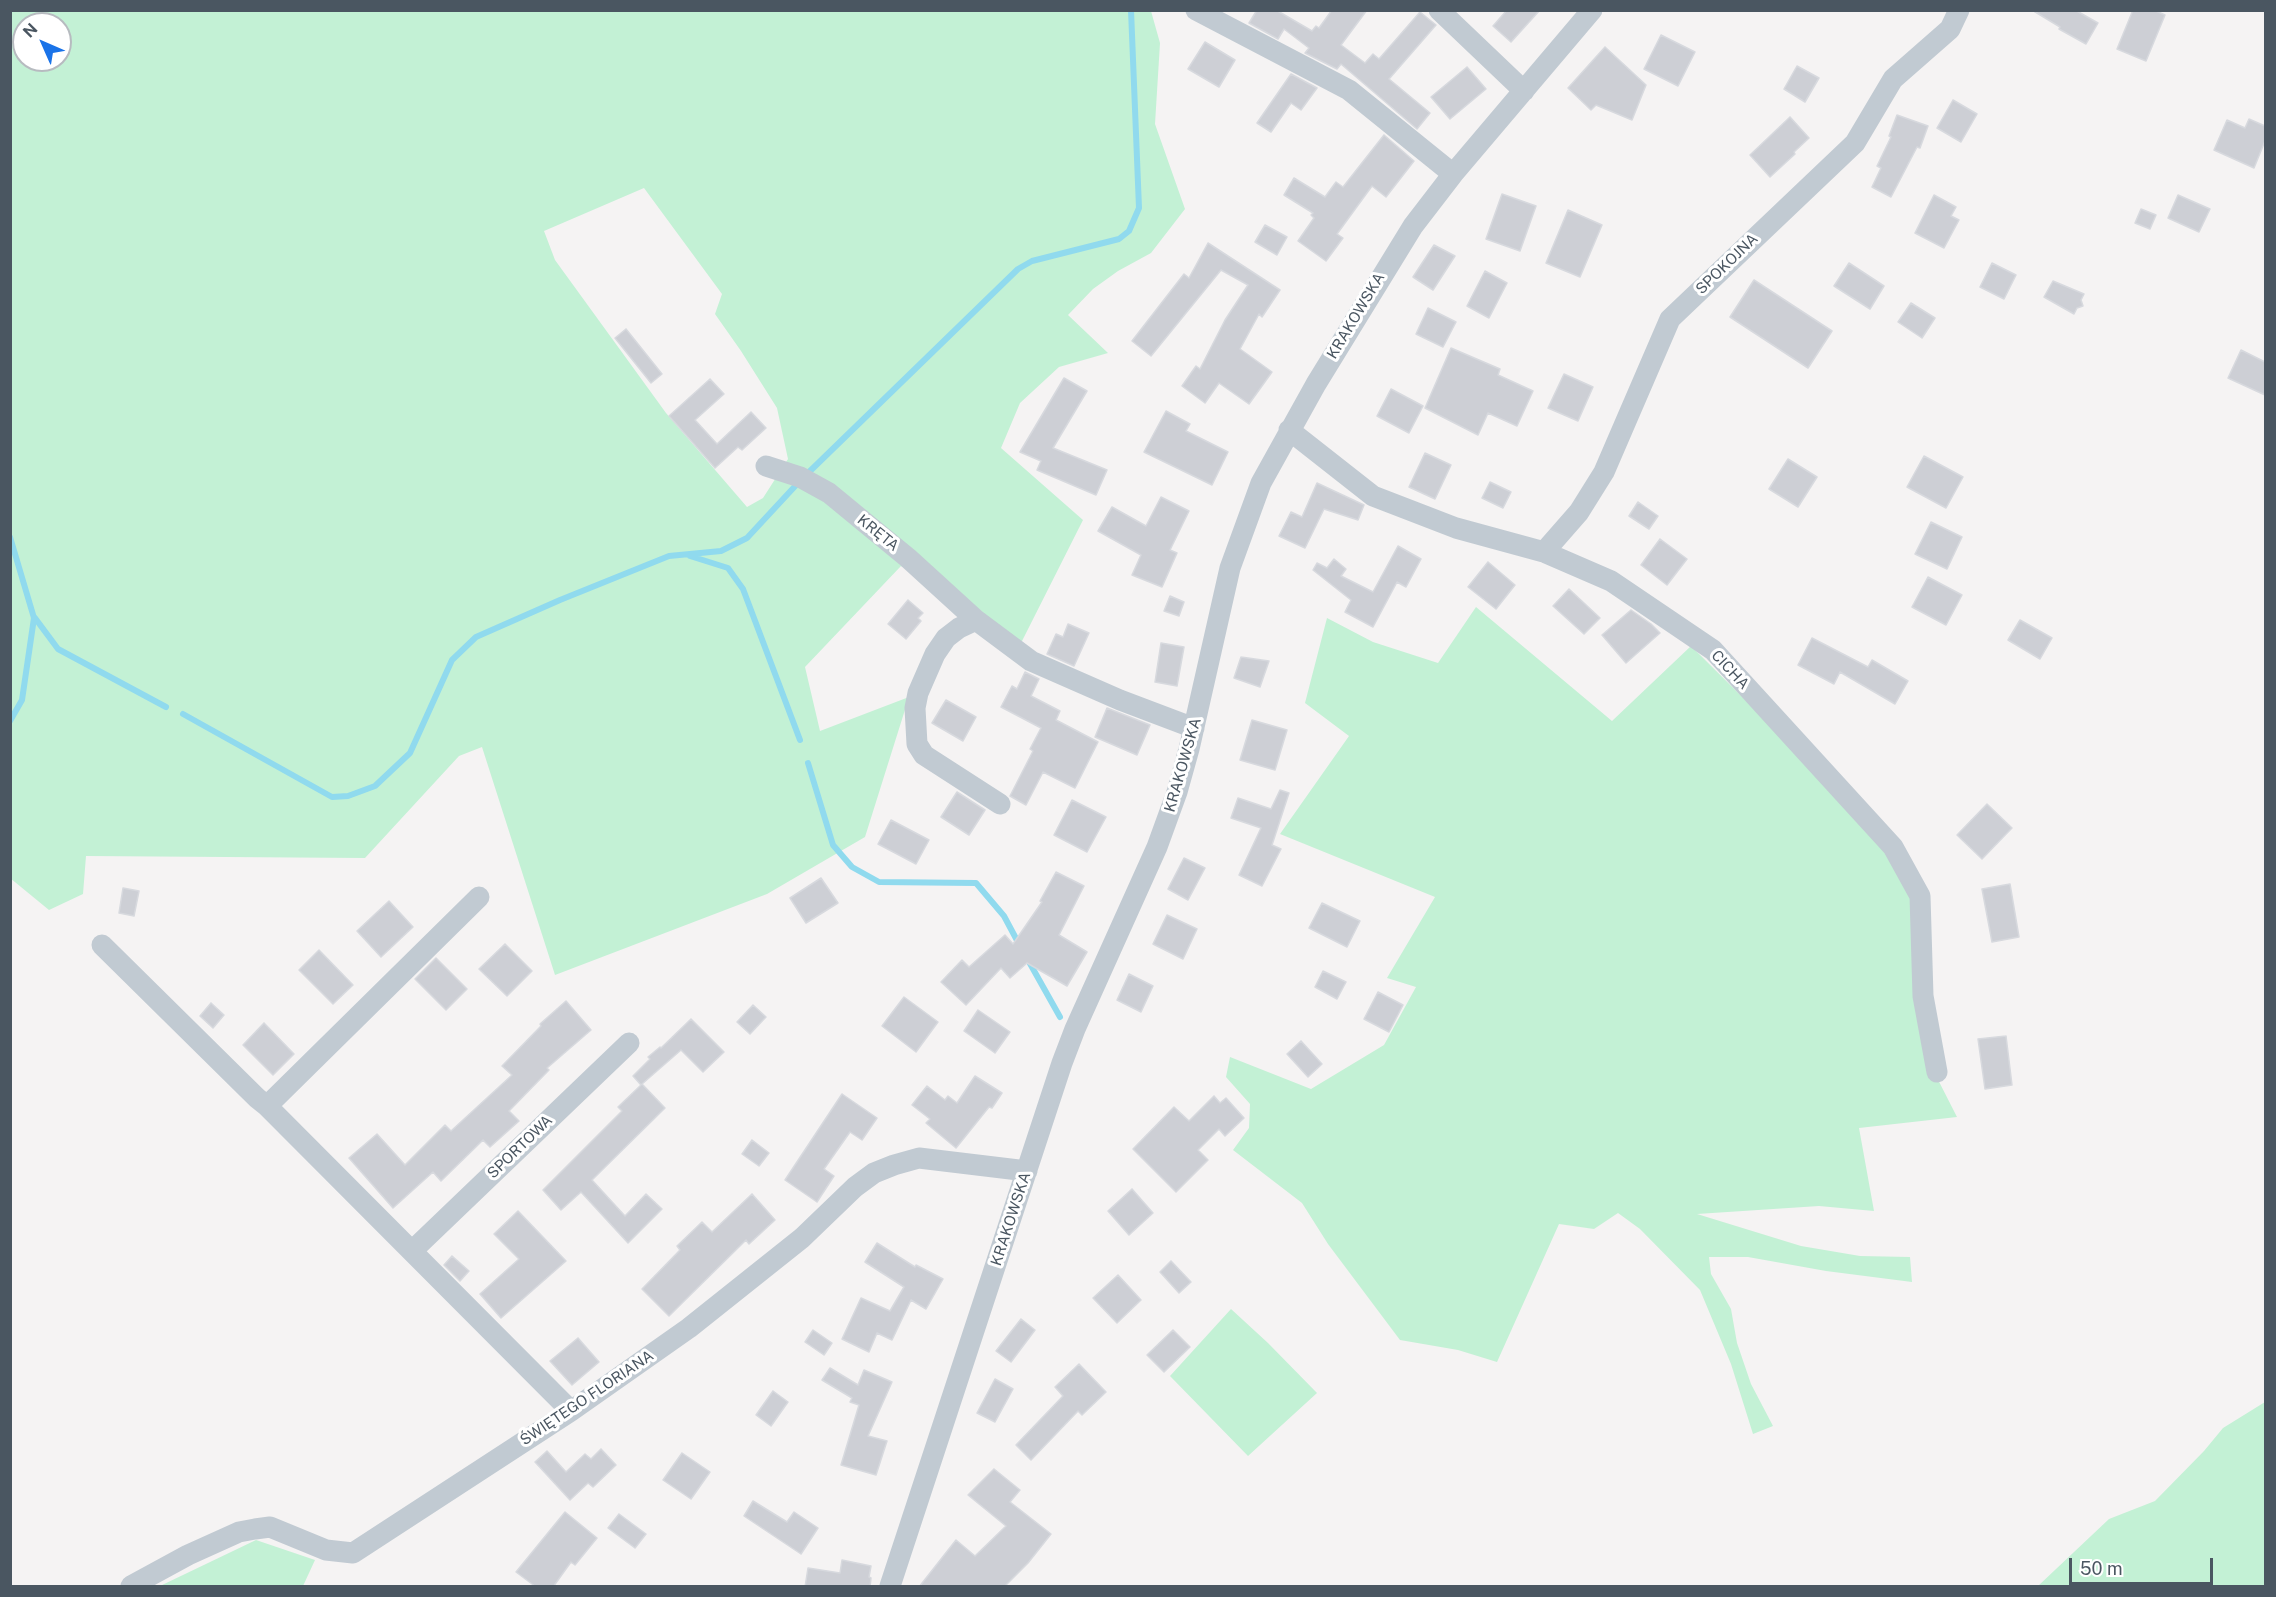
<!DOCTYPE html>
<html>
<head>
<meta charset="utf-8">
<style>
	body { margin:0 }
	#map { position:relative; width:2276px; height:1597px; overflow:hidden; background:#f5f3f3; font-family:"Public Sans",sans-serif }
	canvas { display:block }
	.frame { position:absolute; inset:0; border:12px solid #4a5661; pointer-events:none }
	.north { position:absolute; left:12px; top:12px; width:60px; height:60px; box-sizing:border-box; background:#fff; border:2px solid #b7bbc0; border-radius:50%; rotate:315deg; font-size:16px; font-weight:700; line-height:24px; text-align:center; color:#4a5661 }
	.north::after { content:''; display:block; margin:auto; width:21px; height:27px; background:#1a73e8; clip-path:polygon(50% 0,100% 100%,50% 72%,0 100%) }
	.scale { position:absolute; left:2069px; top:1558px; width:144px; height:27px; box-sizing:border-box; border:3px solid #4a5661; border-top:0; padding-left:8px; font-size:18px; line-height:21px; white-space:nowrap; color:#4a5661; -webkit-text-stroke:4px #fff; paint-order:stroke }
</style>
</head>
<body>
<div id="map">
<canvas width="2276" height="1597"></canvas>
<div class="frame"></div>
<div class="north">N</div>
<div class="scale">50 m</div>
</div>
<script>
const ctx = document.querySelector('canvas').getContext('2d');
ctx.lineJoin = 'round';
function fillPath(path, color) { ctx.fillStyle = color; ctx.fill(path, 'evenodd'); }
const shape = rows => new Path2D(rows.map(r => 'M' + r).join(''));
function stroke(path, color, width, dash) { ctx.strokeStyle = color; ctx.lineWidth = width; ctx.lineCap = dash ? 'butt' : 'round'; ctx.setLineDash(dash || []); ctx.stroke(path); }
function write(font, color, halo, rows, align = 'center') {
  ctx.font = font + ' "Public Sans",sans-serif'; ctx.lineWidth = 6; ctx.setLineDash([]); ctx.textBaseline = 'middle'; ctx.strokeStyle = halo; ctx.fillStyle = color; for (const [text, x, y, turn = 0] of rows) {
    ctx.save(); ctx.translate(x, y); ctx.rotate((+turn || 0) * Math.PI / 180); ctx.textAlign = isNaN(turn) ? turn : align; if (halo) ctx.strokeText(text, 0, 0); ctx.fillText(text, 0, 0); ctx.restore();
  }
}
fillPath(shape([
	[10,11,1151,11,1160,43,1155,124,1185,209,1151,253,1118,271,1093,289,1068,315,1108,353,1059,367,1020,403,1001,448,1083,520,1020,645,970,609,901,566,805,667,820,731,909,697,865,837,767,894,555,975,482,747,459,756,365,858,86,856,83,894,49,910,10,878],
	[24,24,60,24,60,60,24,60],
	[644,188,722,294,715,314,741,351,777,408,788,459,763,498,747,507,666,413,555,260,544,231],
	[1476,607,1612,721,1691,646,1846,800,1901,869,1915,902,1930,1064,1957,1117,1859,1128,1874,1211,1819,1206,1697,1214,1801,1246,1860,1256,1910,1257,1912,1282,1826,1271,1748,1257,1709,1257,1711,1274,1731,1309,1737,1343,1751,1384,1773,1426,1753,1434,1731,1364,1700,1290,1640,1229,1618,1213,1594,1229,1559,1224,1497,1362,1458,1350,1400,1340,1328,1244,1302,1203,1233,1150,1249,1128,1250,1104,1226,1077,1230,1057,1311,1089,1384,1045,1416,987,1387,978,1435,897,1280,834,1349,736,1305,703,1327,618,1373,642,1438,663],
	[1231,1309,1268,1343,1317,1393,1248,1456,1170,1376],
	[2265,1402,2265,1586,2038,1586,2109,1519,2155,1501,2204,1451,2223,1428],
	[256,1540,315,1560,303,1586,160,1586]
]), '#c3f1d5');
stroke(shape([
	[808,473,1018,269,1032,261,1119,239,1129,231,1139,208,1131,10],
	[10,537,34,618,22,700,10,721],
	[690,556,728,568,743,589,800,740],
	[35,618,58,649,166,707],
	[183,714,332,797,348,796,375,786,410,753,452,660,476,637,560,600,669,556,721,551,747,538,798,483],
	[808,763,833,845,852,867,879,882,976,883,1004,916,1020,946],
	[1028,960,1060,1017]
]), '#90daee', 6);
const building = shape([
	[1257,10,1276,10,1312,31,1316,26,1319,28,1332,10,1367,10,1341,45,1365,63,1373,54,1379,59,1420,12,1436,25,1389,79,1430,113,1417,129,1341,64,1337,69,1305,53,1309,48,1284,29,1278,39,1249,23,1257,10],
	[1507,10,1540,10,1511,42,1493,26,1507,10],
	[2032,10,2075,10,2098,23,2086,44,2059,29,2060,27,2032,10],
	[2133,10,2154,10,2165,15,2146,61,2117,49,2133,10],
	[1661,35,1695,52,1678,86,1644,69,1661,35],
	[1205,42,1235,60,1219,87,1188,69,1205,42],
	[1605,47,1646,85,1632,120,1596,105,1591,110,1568,88,1605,47],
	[1797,66,1819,78,1805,102,1784,89,1797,66],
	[1467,67,1486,89,1450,119,1431,97,1467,67],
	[1291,74,1317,88,1301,110,1291,103,1271,132,1257,123,1291,74],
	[1953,100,1977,114,1961,142,1937,128,1953,100],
	[1897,115,1928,126,1920,148,1917,147,1891,197,1872,187,1881,168,1877,166,1891,137,1889,136,1897,115],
	[1790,117,1809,138,1794,152,1795,154,1770,177,1750,155,1790,117],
	[2249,119,2265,126,2265,141,2254,168,2214,150,2227,120,2245,128,2249,119],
	[1384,135,1414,161,1386,197,1372,186,1337,234,1343,238,1326,261,1298,241,1314,218,1311,215,1313,213,1284,195,1294,178,1325,197,1336,182,1343,187,1384,135],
	[1502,194,1536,206,1520,251,1486,239,1502,194],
	[1934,195,1956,207,1951,216,1959,220,1944,248,1915,233,1934,195],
	[2178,195,2210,209,2199,232,2168,218,2178,195],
	[2141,209,2156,215,2150,229,2135,223,2141,209],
	[1568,210,1602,225,1580,277,1546,263,1568,210],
	[1265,225,1287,237,1277,255,1255,242,1265,225],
	[1208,243,1280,290,1262,317,1259,314,1240,349,1272,372,1249,404,1219,383,1205,403,1182,386,1196,366,1200,369,1225,320,1248,285,1221,270,1151,356,1132,341,1184,274,1189,278,1208,243],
	[1434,245,1455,256,1433,290,1413,277,1434,245],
	[1849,263,1884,286,1870,309,1834,286,1849,263],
	[1992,263,2016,275,2004,299,1980,287,1992,263],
	[1485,271,1507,283,1489,318,1467,306,1485,271],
	[1754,280,1832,331,1808,368,1730,317,1754,280],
	[2053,281,2084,294,2081,300,2083,306,2077,308,2074,314,2044,297,2053,281],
	[1911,303,1935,318,1922,338,1898,322,1911,303],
	[1428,308,1456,322,1443,347,1416,334,1428,308],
	[626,329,662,374,651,383,615,338,626,329],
	[1451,348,1500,369,1498,375,1533,391,1517,426,1488,413,1478,435,1425,408,1451,348],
	[2241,350,2265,362,2265,395,2228,378,2241,350],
	[1564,374,1593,387,1578,421,1548,408,1564,374],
	[1064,378,1087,391,1053,448,1107,470,1096,495,1037,470,1041,461,1020,452,1064,378],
	[710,379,724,394,695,420,717,444,751,412,766,428,742,450,738,447,715,468,669,416,710,379],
	[1391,389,1423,406,1409,433,1377,416,1391,389],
	[1166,411,1190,424,1186,431,1228,452,1212,485,1144,452,1166,411],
	[1425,453,1451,465,1435,499,1409,487,1425,453],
	[1924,456,1963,477,1946,508,1907,487,1924,456],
	[1788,459,1817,477,1798,507,1769,489,1788,459],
	[1490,482,1511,492,1503,508,1482,498,1490,482],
	[1317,483,1364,505,1358,520,1324,509,1305,548,1279,536,1291,512,1302,517,1317,483],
	[1161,497,1189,511,1170,550,1177,553,1162,587,1132,575,1141,555,1098,531,1112,507,1146,526,1161,497],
	[1638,502,1658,516,1649,529,1629,516,1638,502],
	[1931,522,1962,537,1947,569,1915,554,1931,522],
	[1660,539,1687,559,1667,585,1641,565,1660,539],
	[1398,546,1421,559,1406,587,1397,582,1373,627,1345,612,1351,600,1313,570,1317,563,1327,568,1334,559,1346,569,1341,576,1373,592,1398,546],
	[1488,562,1515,585,1496,609,1468,587,1488,562],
	[1928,577,1962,595,1946,625,1912,607,1928,577],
	[1569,589,1600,618,1584,634,1553,606,1569,589],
	[1170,596,1184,602,1179,616,1164,611,1170,596],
	[908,600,923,613,918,618,921,621,906,639,888,624,908,600],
	[1631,610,1651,624,1660,633,1626,663,1602,635,1631,610],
	[2020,620,2052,638,2040,659,2008,640,2020,620],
	[1068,624,1089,633,1074,666,1047,654,1056,634,1063,637,1068,624],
	[1812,638,1868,667,1872,660,1908,681,1895,704,1840,672,1834,684,1798,665,1812,638],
	[1161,643,1184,647,1177,686,1155,682,1161,643],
	[1241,657,1269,661,1260,687,1234,678,1241,657],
	[1025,672,1039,679,1031,696,1060,711,1056,720,1098,742,1075,788,1043,772,1026,805,1010,796,1033,751,1030,749,1041,728,1001,707,1012,686,1017,689,1025,672],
	[946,700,976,717,963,741,932,723,946,700],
	[1107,708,1150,725,1137,755,1095,737,1107,708],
	[1252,720,1287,730,1275,770,1240,760,1252,720],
	[1280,790,1289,793,1272,845,1281,849,1262,886,1239,875,1261,828,1231,818,1238,798,1271,809,1280,790],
	[957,792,985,810,969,835,941,817,957,792],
	[1072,800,1106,817,1087,852,1054,835,1072,800],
	[1987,804,2012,828,1982,859,1957,835,1987,804],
	[891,820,929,840,916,864,878,844,891,820],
	[1184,858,1205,868,1188,900,1168,889,1184,858],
	[1056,872,1084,886,1059,935,1087,952,1067,986,1027,963,1010,978,1001,968,966,1005,941,982,962,960,969,967,1005,935,1013,944,1042,902,1040,901,1056,872],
	[821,878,838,903,806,923,790,898,821,878],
	[2010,884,2019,937,1992,942,1982,889,2010,884],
	[123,888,139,891,134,916,119,913,123,888],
	[389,901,413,927,381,957,357,931,389,901],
	[1322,903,1360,921,1347,947,1309,928,1322,903],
	[1167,915,1197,929,1183,959,1153,944,1167,915],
	[505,944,532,971,507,996,479,969,505,944],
	[319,950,353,985,333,1004,299,970,319,950],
	[436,958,467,989,446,1010,415,979,436,958],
	[1323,971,1346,982,1337,999,1315,987,1323,971],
	[1129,974,1153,986,1141,1012,1117,1000,1129,974],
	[1378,992,1403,1005,1389,1032,1364,1019,1378,992],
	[904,997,938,1022,916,1052,882,1026,904,997],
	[566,1001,591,1030,547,1068,549,1070,509,1111,519,1121,490,1147,483,1140,441,1181,433,1172,393,1208,349,1158,377,1134,405,1165,445,1125,451,1131,512,1075,502,1066,541,1026,540,1024,566,1001],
	[211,1003,224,1015,213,1028,200,1016,211,1003],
	[753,1005,766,1017,750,1034,737,1022,753,1005],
	[978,1010,1010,1032,995,1053,964,1031,978,1010],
	[691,1019,724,1052,703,1072,681,1050,642,1084,665,1108,592,1180,625,1216,646,1194,662,1209,628,1243,581,1192,561,1210,543,1190,622,1111,618,1107,641,1085,633,1076,650,1059,648,1057,660,1047,661,1048,691,1019],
	[264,1023,294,1054,273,1075,243,1045,264,1023],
	[2006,1036,2012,1085,1985,1089,1978,1039,2006,1036],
	[1301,1041,1322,1064,1308,1077,1287,1054,1301,1041],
	[975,1076,1002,1093,992,1108,989,1107,956,1148,926,1123,930,1119,912,1105,927,1086,945,1100,948,1096,957,1103,975,1076],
	[842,1094,877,1118,862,1140,850,1132,824,1169,834,1176,817,1202,785,1180,842,1094],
	[1214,1096,1220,1103,1226,1098,1244,1118,1225,1136,1219,1129,1198,1150,1208,1160,1176,1192,1133,1149,1174,1107,1189,1121,1214,1096],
	[752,1140,769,1153,759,1166,742,1154,752,1140],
	[1132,1189,1153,1213,1129,1235,1108,1211,1132,1189],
	[752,1194,775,1220,749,1244,746,1240,669,1316,642,1289,680,1250,677,1246,702,1222,712,1232,752,1194],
	[518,1211,566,1261,501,1318,480,1294,519,1259,494,1234,518,1211],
	[877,1243,915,1267,916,1265,943,1279,926,1309,911,1300,892,1340,877,1333,869,1352,842,1339,861,1298,890,1311,904,1287,865,1262,877,1243],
	[452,1256,469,1271,460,1281,444,1265,452,1256],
	[1171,1261,1191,1282,1179,1293,1160,1272,1171,1261],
	[1118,1275,1141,1300,1117,1323,1093,1298,1118,1275],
	[1021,1319,1035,1330,1011,1362,996,1351,1021,1319],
	[813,1330,832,1343,824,1355,805,1342,813,1330],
	[1173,1330,1190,1347,1164,1372,1147,1355,1173,1330],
	[578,1338,599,1362,572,1385,550,1361,578,1338],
	[1079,1364,1106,1392,1082,1415,1078,1411,1031,1460,1016,1445,1063,1396,1055,1387,1079,1364],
	[830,1368,858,1385,864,1370,892,1382,868,1436,887,1441,876,1475,841,1465,859,1405,850,1402,852,1398,822,1380,830,1368],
	[995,1379,1013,1389,995,1422,977,1413,995,1379],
	[773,1391,788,1402,771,1426,756,1415,773,1391],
	[601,1449,616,1465,593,1487,588,1483,570,1500,535,1462,547,1451,566,1472,585,1454,591,1459,601,1449],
	[682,1453,710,1472,691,1499,663,1480,682,1453],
	[994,1469,1020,1490,1010,1502,1051,1534,1028,1563,1004,1587,919,1587,956,1540,975,1556,1006,1526,968,1495,994,1469],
	[753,1501,787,1522,794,1512,818,1528,801,1554,744,1516,753,1501],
	[565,1512,597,1538,575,1565,571,1562,553,1587,536,1587,516,1572,565,1512],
	[619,1514,646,1534,635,1548,608,1528,619,1514],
	[842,1560,871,1566,869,1577,871,1578,870,1587,805,1587,808,1568,840,1573,842,1560]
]);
fillPath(building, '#cdcfd5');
stroke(building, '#d7d9de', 1.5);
stroke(shape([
	[1196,10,1349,90,1453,174],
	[1439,10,1524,91],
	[1289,430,1373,496,1456,528,1544,552,1611,581,1713,650,1893,847,1920,896,1923,996,1937,1072],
	[766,466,800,477,829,493,908,558,976,620],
	[1544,552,1579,512,1604,472,1670,319,1855,143,1893,79,1950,29,1959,10],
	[1000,804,924,755,917,744,915,708,918,693,935,654,946,638,959,628,976,620,1031,661,1120,700,1194,728],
	[102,945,257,1098,267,1106,571,1411],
	[267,1106,479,897],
	[412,1251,629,1043],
	[131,1586,188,1555,239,1532,255,1529,270,1527,326,1550,353,1553,571,1411,689,1328,802,1238,855,1187,874,1173,894,1165,919,1158,1027,1171],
	[890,1586,1062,1063,1075,1029,1157,847,1177,792,1189,749,1230,568,1261,483,1316,384,1413,226,1453,174,1592,10]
]), '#c1cad2', 21);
write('15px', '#4a5661', '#fff', [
	["SPOKOJNA",1727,264,-44],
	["KRAKOWSKA",1356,316,-59],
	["KRĘTA",878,533,39],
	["CICHA",1730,670,47],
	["KRAKOWSKA",1183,765,-74],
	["SPORTOWA",520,1147,-44],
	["KRAKOWSKA",1011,1219,-72],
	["ŚWIĘTEGO FLORIANA",587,1398,-34]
]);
</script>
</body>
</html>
